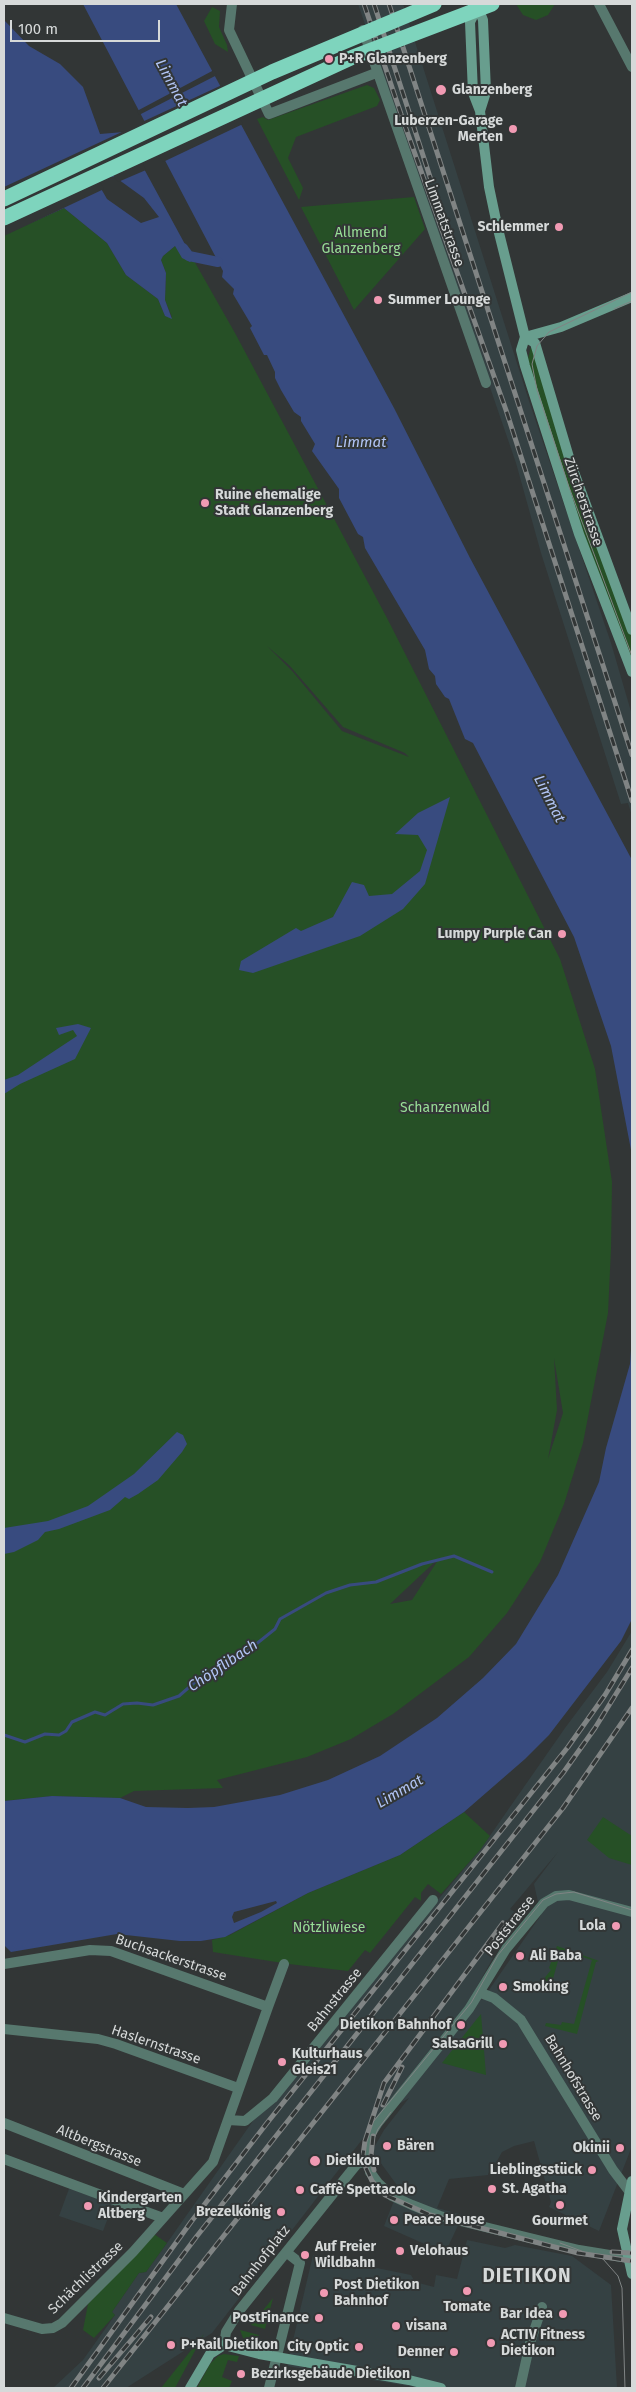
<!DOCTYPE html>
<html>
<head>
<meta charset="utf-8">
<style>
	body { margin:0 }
	#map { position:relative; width:636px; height:2392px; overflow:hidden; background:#323636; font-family:"Fira Sans",sans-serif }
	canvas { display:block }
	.frame { position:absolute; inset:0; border:5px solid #d6d9d9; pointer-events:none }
	.scale { position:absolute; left:10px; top:20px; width:150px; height:22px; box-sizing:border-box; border:2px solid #d6d9d9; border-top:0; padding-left:6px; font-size:15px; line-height:18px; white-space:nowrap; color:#d6d9d9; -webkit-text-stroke:4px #323636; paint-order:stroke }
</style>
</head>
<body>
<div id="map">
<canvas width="636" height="2392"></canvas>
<div class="frame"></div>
<div class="scale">100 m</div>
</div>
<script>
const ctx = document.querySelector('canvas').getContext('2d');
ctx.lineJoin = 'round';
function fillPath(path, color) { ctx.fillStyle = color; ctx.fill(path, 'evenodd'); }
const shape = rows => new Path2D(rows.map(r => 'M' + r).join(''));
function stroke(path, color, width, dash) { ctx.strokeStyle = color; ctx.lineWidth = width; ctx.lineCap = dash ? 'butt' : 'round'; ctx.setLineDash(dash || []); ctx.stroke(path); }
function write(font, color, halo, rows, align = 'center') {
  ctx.font = font + ' "Fira Sans",sans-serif'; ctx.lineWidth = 4; ctx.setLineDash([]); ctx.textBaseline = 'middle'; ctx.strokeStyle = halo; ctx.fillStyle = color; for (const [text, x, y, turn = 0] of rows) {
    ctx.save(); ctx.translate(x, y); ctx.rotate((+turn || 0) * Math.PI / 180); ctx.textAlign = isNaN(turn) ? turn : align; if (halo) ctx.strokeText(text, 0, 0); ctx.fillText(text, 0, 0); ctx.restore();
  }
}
fillPath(shape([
	[358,4,403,4,529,401,611,643,632,715,632,816,628,803,621,804,541,553,516,463],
	[632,1631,632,2146,599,2231,549,2207,551,2202,534,2141,514,2146,502,2152,496,2163,493,2162,488,2175,449,2179,437,2208,463,2215,445,2253,384,2226,399,2188,372,2151,384,2130,409,2098,382,2114,212,2333,126,2388,53,2388,83,2360,115,2315,112,2312,139,2273,146,2272,167,2243,267,2101,480,1850,565,1728,607,1672],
	[558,1852,534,1884,541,1915,482,2000,474,1992,494,1956,487,1951,515,1912,510,1909],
	[70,2186,114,2202,103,2231,59,2216],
	[467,2240,505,2248,515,2245,572,2256,611,2285,617,2388,420,2388,287,2366,313,2255,411,2275,415,2282,434,2287,436,2275,457,2279]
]), '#354143');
fillPath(shape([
	[516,4,555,4,548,15,536,20,523,15],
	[212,7,220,11,219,27,227,45,228,52,215,44,204,21],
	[367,85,374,88,380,100,377,106,296,137,288,158,303,188,299,200,257,119,263,117,268,120],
	[414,197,425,229,354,310,301,207],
	[64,208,107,243,126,275,158,299,165,316,172,317,165,300,166,273,161,260,163,256,175,246,189,262,193,259,235,333,387,618,560,959,595,1069,612,1182,611,1249,608,1313,583,1443,564,1504,540,1562,507,1613,469,1657,393,1714,351,1739,307,1757,217,1780,223,1788,134,1791,120,1798,52,1796,4,1801,4,235],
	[267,646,289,665,343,727,405,753,409,757,342,731,293,672],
	[554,1358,563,1413,548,1459,557,1410],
	[440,1557,412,1600,390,1604],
	[531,347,532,347,618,600,632,637,632,662,580,527,527,362],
	[464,1812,490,1836,480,1850,441,1894,428,1884,421,1893,421,1901,415,1897,370,1953,365,1950,348,1971,289,1964,213,1952,212,1940,230,1935,308,1893,400,1855],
	[603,1817,632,1836,632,1865,609,1858,587,1840],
	[557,1946,599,1961,596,1962,577,2034,545,2026,546,2023,561,2025,562,2022,574,2024,592,1960,561,1950,551,1986,548,1985,542,1981,551,1970,549,1968],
	[481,2014,486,2075,442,2063,476,2020],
	[154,2234,167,2243,146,2272,139,2273,112,2312,115,2315,94,2338,83,2330,88,2304],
	[273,2298,265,2329,251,2325],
	[240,2330,259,2335,256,2345,243,2338],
	[204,2334,175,2388,161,2388],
	[224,2354,239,2356,237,2362,228,2360,222,2377,232,2381,229,2388,197,2388,210,2364,218,2356]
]), '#265026');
fillPath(shape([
	[83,4,176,4,394,408,470,558,632,860,632,1155,611,1046,574,937,473,743,465,739,449,699,445,697,436,684,435,676,429,669,425,650,365,548,363,537,358,534,339,498,339,489,312,451,315,444,301,421,301,417,294,412,281,390,275,378,275,372,267,355,264,355,250,328,252,326,233,294,234,289,222,277,223,271],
	[4,20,29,46,60,64,83,87,100,134,124,132,193,259,190,262,182,258,175,246,163,256,161,260,166,273,165,300,172,319,165,316,158,299,126,275,107,243,64,208,4,235],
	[92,173,115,177,144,198,159,217,141,223,107,199],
	[450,797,425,884,403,909,360,936,253,973,239,970,241,961,296,928,301,931,333,917,352,882,364,885,369,896,392,894,420,871,427,850,418,835,395,834,418,813],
	[78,1024,91,1028,75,1059,20,1084,4,1094,4,1080,18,1075,77,1036,73,1030,59,1035,56,1028],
	[632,1337,632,1619,621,1641,549,1735,525,1759,464,1812,400,1855,308,1893,225,1937,201,1941,180,1941,117,1934,11,1952,4,1945,4,1801,52,1796,120,1798,146,1807,188,1808,214,1807,280,1795,328,1780,380,1756,437,1718,483,1678,516,1644,558,1575,599,1482,606,1448,630,1364],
	[276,1901,277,1903,261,1912,234,1923,232,1917,234,1912],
	[177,1432,183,1435,187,1444,182,1452,158,1480,138,1494,129,1499,125,1497,110,1510,59,1529,45,1532,38,1540,14,1552,4,1554,4,1528,48,1521,88,1506,134,1474]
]), '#384b7f');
fillPath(shape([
	[214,70,217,75,139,115,137,111],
	[222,85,243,124,163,162,142,122],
	[126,130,146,170,118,182,107,168,96,174,104,189,4,236,4,187]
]), '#323636');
stroke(shape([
	[4,1735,25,1742,45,1734,59,1735,66,1731,72,1722,95,1712,105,1715,123,1704,137,1703,153,1705,179,1696,202,1676,245,1653,275,1629,280,1619,326,1593,350,1585,376,1582,422,1564,454,1556,492,1572]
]), '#384b7f', 3);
stroke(shape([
	[183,248,189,256,218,262]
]), '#384b7f', 10);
stroke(shape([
	[232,4,229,30,269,114,376,73],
	[599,4,632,67],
	[363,30,486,383],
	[4,1964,90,1950,111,1951,268,2007,213,2162,133,2252,62,2323,53,2328,42,2329,4,2318],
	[481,1993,494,1998,521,2020,613,2170,629,2191],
	[268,2007,284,1964],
	[4,2029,98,2039,116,2044,238,2088],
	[228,2120,245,2121,273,2098,433,1900],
	[4,2123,184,2194],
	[4,2159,163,2218],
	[628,2258,579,2250,440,2216,412,2205,392,2196,378,2183,370,2172,367,2152,370,2135,377,2124,469,2009,506,1949,544,1903,556,1896,569,1895,632,1912],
	[224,2345,226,2332,239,2311,352,2170,357,2164,368,2161],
	[269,2388,300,2263,286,2252],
	[520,2388,530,2343,542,2307]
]), '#57786e', 10);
stroke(shape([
	[477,5,483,20,486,92,480,111],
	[477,8,470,22,473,93,480,111,489,187,497,225,525,337,521,350,525,366,579,534,632,672],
	[525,337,535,343,571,464,632,630],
	[525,337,561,327,632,297],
	[632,2181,622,2229,632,2274],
	[190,2388,210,2354,224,2345,259,2354,409,2380,441,2388]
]), '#689e8e', 10);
stroke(shape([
	[632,292,549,332,537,346,532,364,537,390,569,487,632,656],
	[614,309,632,301],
	[366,2137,373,2122,471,2003,498,1955,543,1900,556,1894,574,1892,632,1910],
	[372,2144,378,2129,391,2112],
	[560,2243,603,2259,618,2276,622,2288,625,2388]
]), '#808484', 1);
const rail = shape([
	[364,4,404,123,506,410,632,801],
	[374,4,431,180],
	[389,4,632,755],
	[503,1923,384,2083,365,2141,363,2155,366,2168,372,2181,385,2195,430,2215,578,2253,632,2261],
	[383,2105,402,2067],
	[373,2136,371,2156,374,2170],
	[612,2252,632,2253],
	[99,2378,151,2317],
	[71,2388,191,2222,267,2123,568,1747,605,1695,632,1650],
	[83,2388,197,2236,563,1773,595,1728,632,1668],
	[103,2388,563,1808,632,1708]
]);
stroke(rail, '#808484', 5);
stroke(rail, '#323636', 3, [9]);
stroke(shape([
	[4,199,272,72,434,4],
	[4,218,353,57,492,4]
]), '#7ed4bd', 15);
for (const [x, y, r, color] of [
	[329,59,5,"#f19ab3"],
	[441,90,6,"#f19ab3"],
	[513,129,5,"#f19ab3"],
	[559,227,5,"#f19ab3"],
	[378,300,5,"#f19ab3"],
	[205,503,5,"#f19ab3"],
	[562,934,5,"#f19ab3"],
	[616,1926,5,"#f19ab3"],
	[520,1956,5,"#f19ab3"],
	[503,1987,5,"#f19ab3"],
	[461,2025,5,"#f19ab3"],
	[503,2044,5,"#f19ab3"],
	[282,2062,5,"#f19ab3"],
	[387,2146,5,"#f19ab3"],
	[620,2148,5,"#f19ab3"],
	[315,2161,6,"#f19ab3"],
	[592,2170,5,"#f19ab3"],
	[492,2189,5,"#f19ab3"],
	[300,2190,5,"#f19ab3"],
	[560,2205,5,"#f19ab3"],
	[88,2206,5,"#f19ab3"],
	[281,2212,5,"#f19ab3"],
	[394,2220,5,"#f19ab3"],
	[400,2251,5,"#f19ab3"],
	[305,2255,5,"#f19ab3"],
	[467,2291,5,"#f19ab3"],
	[324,2293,5,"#f19ab3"],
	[563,2314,5,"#f19ab3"],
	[319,2318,5,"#f19ab3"],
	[396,2326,5,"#f19ab3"],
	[491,2343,5,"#f19ab3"],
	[171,2345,5,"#f19ab3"],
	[359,2347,5,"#f19ab3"],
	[454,2352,5,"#f19ab3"],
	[241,2374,5,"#f19ab3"]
]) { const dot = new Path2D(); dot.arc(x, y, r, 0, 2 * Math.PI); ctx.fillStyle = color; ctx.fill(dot); stroke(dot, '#323636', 2); }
write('bold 14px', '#d6d9d9', '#323636', [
	["P+R Glanzenberg",339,59],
	["Glanzenberg",452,90],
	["Luberzen-Garage",503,121,"right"],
	["Merten",503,137,"right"],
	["Schlemmer",549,227,"right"],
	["Summer Lounge",388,300],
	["Ruine ehemalige",215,495],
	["Stadt Glanzenberg",215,511],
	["Lumpy Purple Can",552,934,"right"],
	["Lola",606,1926,"right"],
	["Ali Baba",530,1956],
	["Smoking",513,1987],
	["Dietikon Bahnhof",451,2025,"right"],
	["SalsaGrill",493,2044,"right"],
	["Kulturhaus",292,2054],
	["Gleis21",292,2070],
	["Bären",397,2146],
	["Okinii",610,2148,"right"],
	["Dietikon",326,2161],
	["Lieblingsstück",582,2170,"right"],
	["St. Agatha",502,2189],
	["Caffè Spettacolo",310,2190],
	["Kindergarten",98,2198],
	["Altberg",98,2214],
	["Brezelkönig",271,2212,"right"],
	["Peace House",404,2220],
	["Gourmet",560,2221,"center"],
	["Auf Freier",315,2247],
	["Wildbahn",315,2263],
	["Velohaus",410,2251],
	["Post Dietikon",334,2285],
	["Bahnhof",334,2301],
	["Tomate",467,2307,"center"],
	["Bar Idea",553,2314,"right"],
	["PostFinance",309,2318,"right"],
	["visana",406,2326],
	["ACTIV Fitness",501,2335],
	["Dietikon",501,2351],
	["P+Rail Dietikon",181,2345],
	["City Optic",349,2347,"right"],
	["Denner",444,2352,"right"],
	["Bezirksgebäude Dietikon",251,2374]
], 'left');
write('14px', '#d6d9d9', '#323636', [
	["Limmatstrasse",444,223,70],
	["Zürcherstrasse",583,502,71],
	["Poststrasse",510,1926,-52],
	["Buchsackerstrasse",171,1958,19],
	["Bahnstrasse",335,2000,-51],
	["Haslernstrasse",156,2045,19],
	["Bahnhofstrasse",573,2078,59],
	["Altbergstrasse",99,2146,22],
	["Bahnhofplatz",261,2261,-52],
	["Schächlistrasse",86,2278,-44]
]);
write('14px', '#98de96', '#323636', [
	["Allmend",361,233],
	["Glanzenberg",361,249],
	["Schanzenwald",445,1108],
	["Nötzliwiese",329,1928]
]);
write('italic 15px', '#b1c4f5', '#323636', [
	["Limmat",171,83,62],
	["Limmat",361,443],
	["Limmat",549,799,63],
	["Chöpflibach",223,1666,-34],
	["Limmat",400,1792,-30]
]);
ctx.letterSpacing = '1px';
write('bold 19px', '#d6d9d9', '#323636', [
	["DIETIKON",527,2277]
]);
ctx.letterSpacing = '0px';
</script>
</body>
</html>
